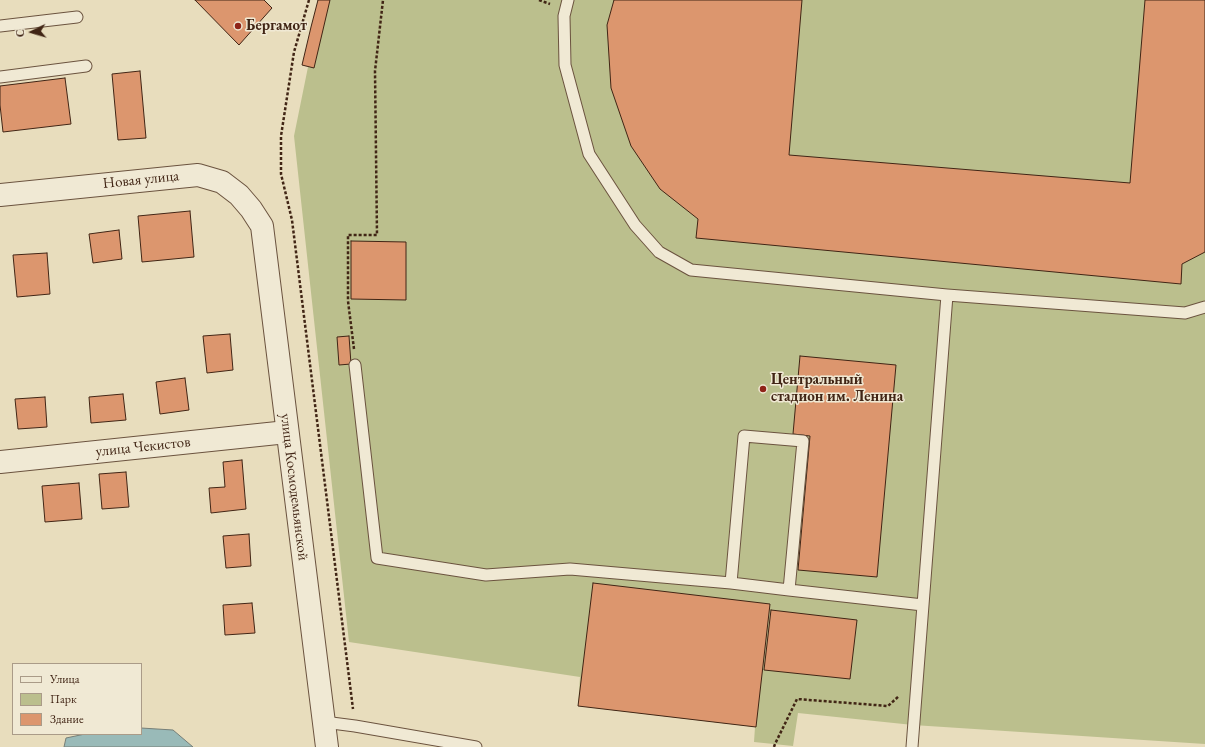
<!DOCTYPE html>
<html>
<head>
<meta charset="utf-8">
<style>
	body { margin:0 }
	#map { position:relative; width:1205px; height:747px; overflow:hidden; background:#e8ddbd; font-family:"EB Garamond",serif }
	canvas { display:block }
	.legend { position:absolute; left:12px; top:663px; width:130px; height:72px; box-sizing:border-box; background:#f0e9d4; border:1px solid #aa9b88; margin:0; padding:5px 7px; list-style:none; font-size:12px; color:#412515 }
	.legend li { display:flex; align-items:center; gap:8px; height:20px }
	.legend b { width:20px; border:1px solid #aa9b88 }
	.north { position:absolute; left:12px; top:12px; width:40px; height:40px; -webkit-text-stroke:3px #f0e9d4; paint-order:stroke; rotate:265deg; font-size:11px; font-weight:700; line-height:16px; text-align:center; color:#412515 }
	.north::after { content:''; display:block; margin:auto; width:14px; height:18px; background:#412515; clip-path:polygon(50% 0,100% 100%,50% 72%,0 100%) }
</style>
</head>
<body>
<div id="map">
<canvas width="1205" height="747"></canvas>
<ul class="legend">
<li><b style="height:5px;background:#f0e9d4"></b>Улица</li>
<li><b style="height:11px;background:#bbbf8d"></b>Парк</li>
<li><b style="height:11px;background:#dc966e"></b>Здание</li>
</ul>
<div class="north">С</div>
</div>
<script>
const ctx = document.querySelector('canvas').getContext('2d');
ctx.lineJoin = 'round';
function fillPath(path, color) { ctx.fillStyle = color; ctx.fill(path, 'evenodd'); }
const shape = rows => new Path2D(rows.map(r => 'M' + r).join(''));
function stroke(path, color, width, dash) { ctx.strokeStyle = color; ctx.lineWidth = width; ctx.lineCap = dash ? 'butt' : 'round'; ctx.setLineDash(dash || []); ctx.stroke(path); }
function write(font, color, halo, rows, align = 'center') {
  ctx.font = font + ' "EB Garamond",serif'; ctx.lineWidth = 3; ctx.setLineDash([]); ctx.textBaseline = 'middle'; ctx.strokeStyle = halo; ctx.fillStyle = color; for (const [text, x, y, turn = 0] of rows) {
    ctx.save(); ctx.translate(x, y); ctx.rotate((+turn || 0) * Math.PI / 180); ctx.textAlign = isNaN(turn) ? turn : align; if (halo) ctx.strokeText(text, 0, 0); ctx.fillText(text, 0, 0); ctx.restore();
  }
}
fillPath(shape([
	[327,0,1205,0,1205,744,913,725,798,713,793,746,754,742,755,727,578,706,580,677,349,642,294,136,308,67]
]), '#bbbf8d');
const water = shape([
	[141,728,173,730,193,747,64,747,66,738,85,734,141,734,141,728]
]);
fillPath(water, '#99bab8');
stroke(water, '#767e77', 1);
const building = shape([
	[195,0,264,0,272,8,239,45,195,0],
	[318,0,330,0,314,68,302,65,311,27,318,0],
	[614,0,802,0,789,155,1130,183,1145,0,1205,0,1205,252,1182,264,1181,284,696,238,698,219,660,189,631,146,611,88,607,25,614,0],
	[140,71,146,138,118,140,112,74,140,71],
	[65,78,71,124,3,132,0,105,0,86,65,78],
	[190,211,194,257,142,262,138,216,190,211],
	[119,230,122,259,93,263,89,234,119,230],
	[351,241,406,242,406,300,351,299,351,241],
	[47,253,50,294,17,297,13,255,47,253],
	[230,334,233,370,207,373,203,336,230,334],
	[349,336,351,364,339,365,337,337,349,336],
	[800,356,896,365,877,577,798,570,810,436,793,434,800,356],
	[185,378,189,410,160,414,156,382,185,378],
	[123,394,126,420,91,423,89,397,123,394],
	[45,397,47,427,18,429,15,399,45,397],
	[242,460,246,509,211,513,209,488,225,487,223,462,242,460],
	[126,472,129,507,102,509,99,474,126,472],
	[79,483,82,519,45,522,42,486,79,483],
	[249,534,251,566,226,568,223,536,249,534],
	[593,583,770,604,756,727,578,706,593,583],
	[252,603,255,633,225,635,223,605,252,603],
	[771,610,857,620,850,679,764,670,771,610]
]);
fillPath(building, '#dc966e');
stroke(building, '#412515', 1);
const service = shape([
	[568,0,564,16,565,65,589,154,635,225,659,252,691,270,947,295,1185,313,1205,307],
	[0,26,77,17],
	[0,77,86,66],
	[355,365,377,558,486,575,570,569,731,583],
	[789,590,803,441,744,436,731,583,789,590,923,605],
	[324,722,355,726,476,747],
	[912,747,947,295]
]);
const minor = shape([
	[0,462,287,432]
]);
const tertiary = shape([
	[0,195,198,175,222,182,239,195,251,209,262,226,327,747]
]);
stroke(service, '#6b533f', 13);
stroke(minor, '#6b533f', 24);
stroke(tertiary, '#6b533f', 24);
stroke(shape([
	[309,0,294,52,281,136,281,174,292,220,353,709],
	[539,0,550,4],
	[354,349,348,301,348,235,377,235,375,71,383,0],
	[774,747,775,744,797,699,888,706,899,696]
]), '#412515', 2.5, [3, 2]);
stroke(service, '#f0e9d4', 11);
stroke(minor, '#f0e9d4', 22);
stroke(tertiary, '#f0e9d4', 22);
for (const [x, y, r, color] of [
	[238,26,4,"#8f2418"],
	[763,389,4,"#8f2418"]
]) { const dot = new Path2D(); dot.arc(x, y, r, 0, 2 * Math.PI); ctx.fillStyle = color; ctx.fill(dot); stroke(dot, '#f0e9d4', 1.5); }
write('bold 15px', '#412515', '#f0e9d4', [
	["Бергамот",246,26],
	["Центральный",771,380],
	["стадион им. Ленина",771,397]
], 'left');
write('15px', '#412515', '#f0e9d4', [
	["Новая улица",141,180,-6],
	["улица Чекистов",143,447,-6],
	["улица Космодемьянской",294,487,83]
]);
</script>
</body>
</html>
